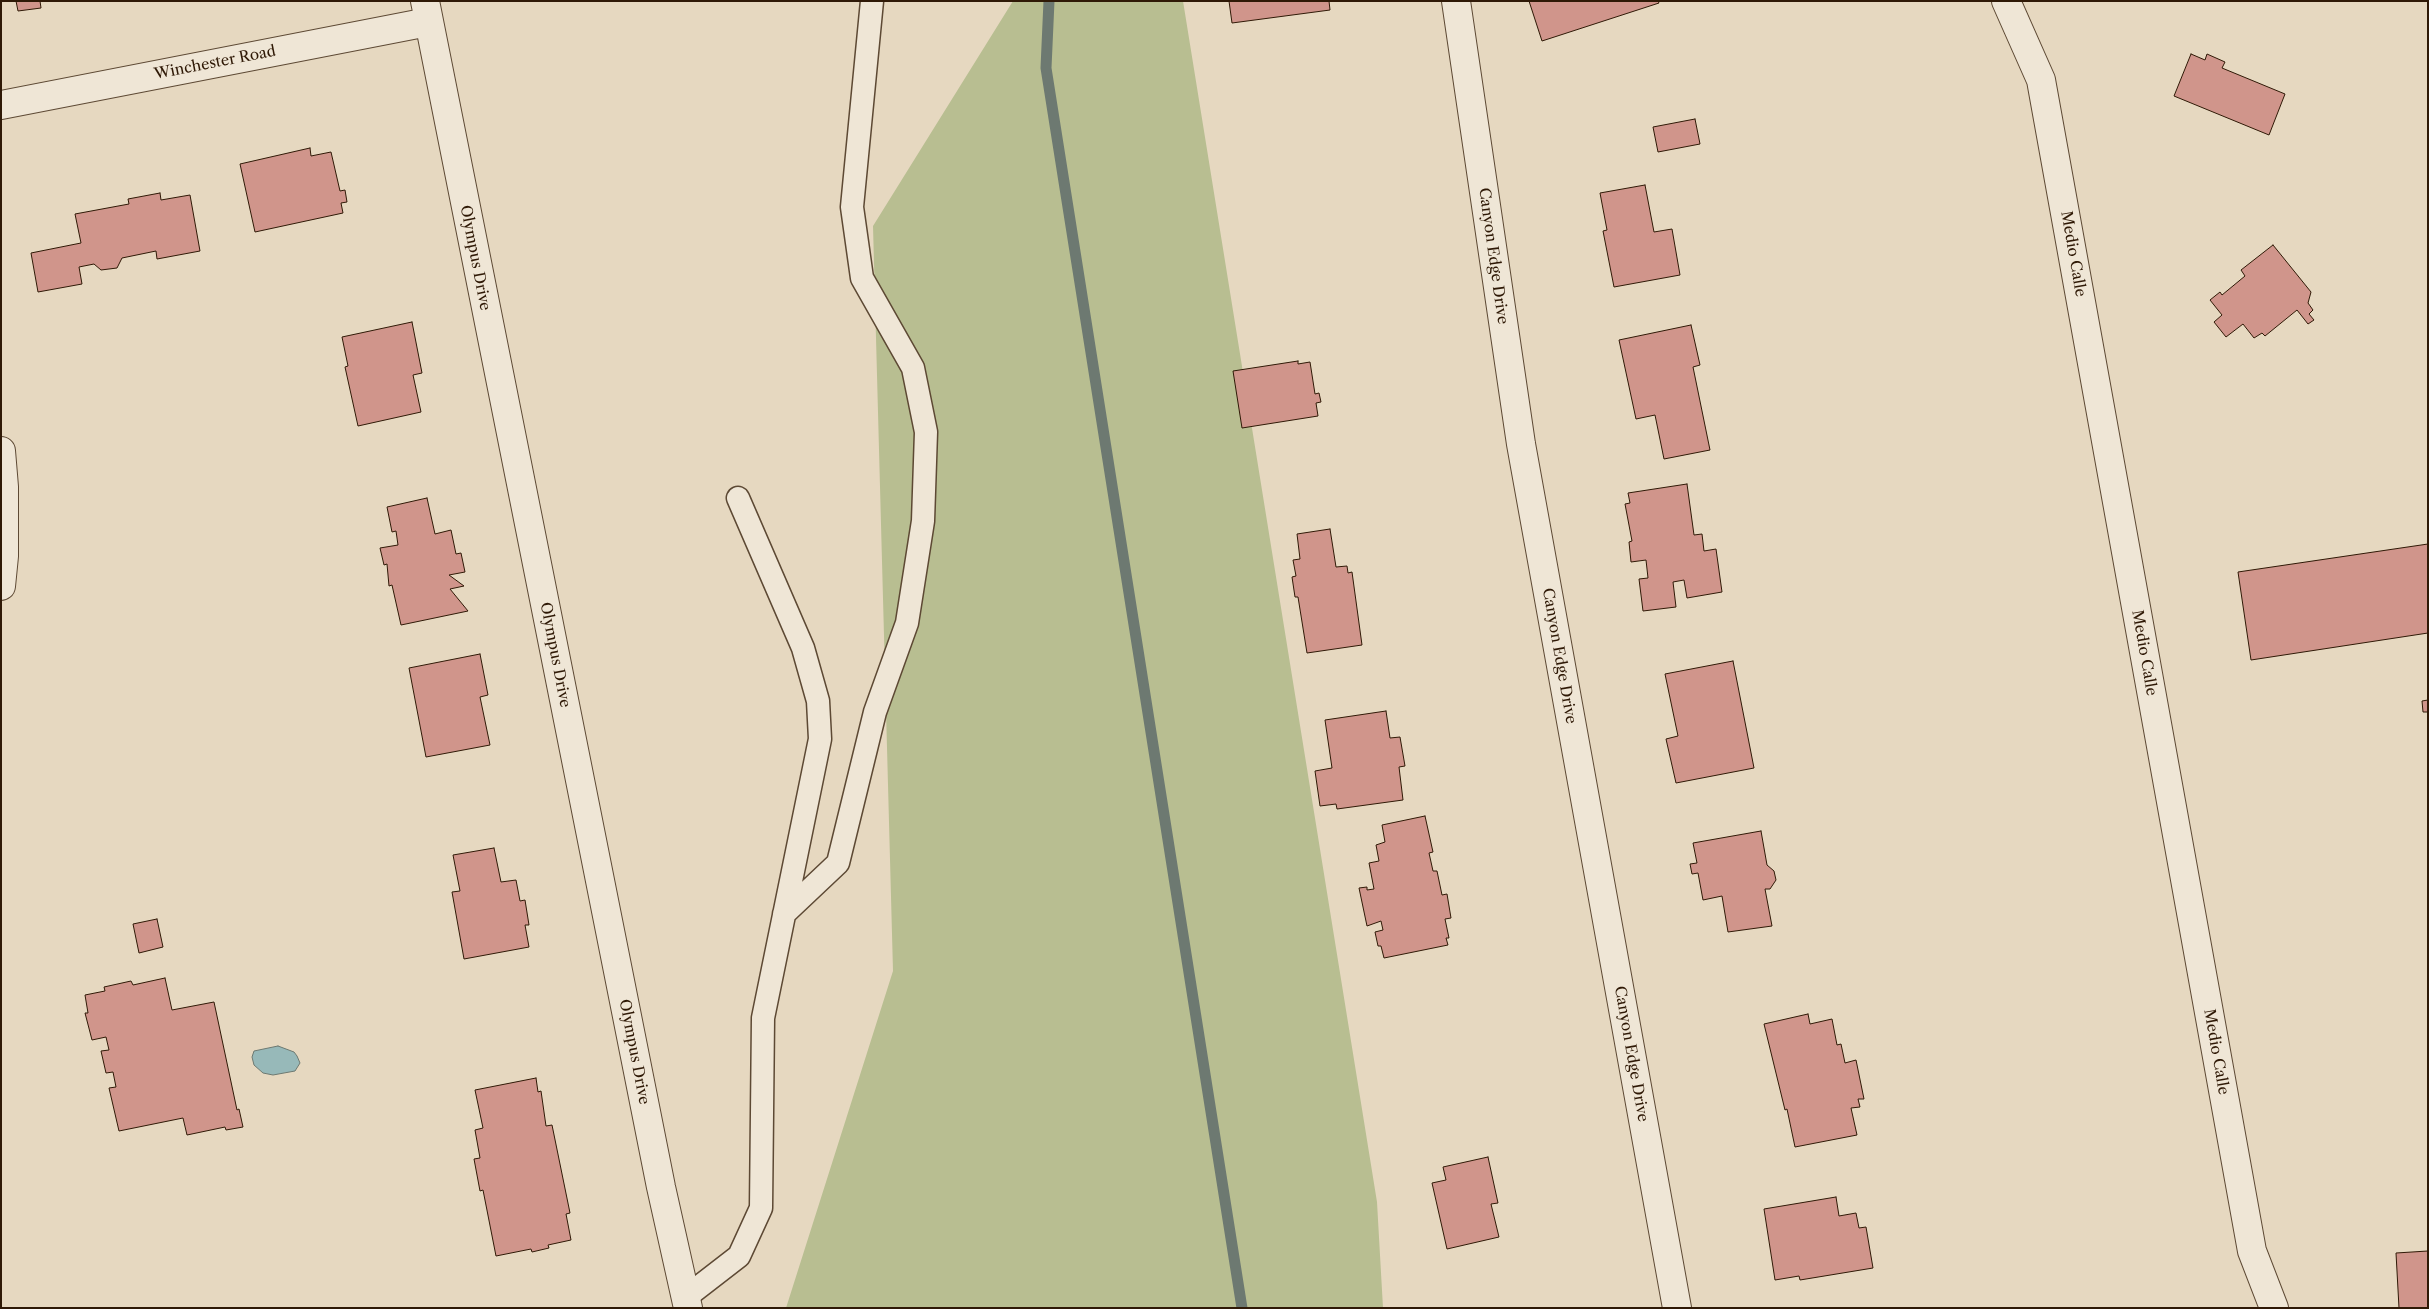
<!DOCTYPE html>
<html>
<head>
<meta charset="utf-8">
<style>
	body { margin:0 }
	#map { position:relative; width:2429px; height:1309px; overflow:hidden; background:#e6d8c0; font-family:"Libre Caslon Text",serif }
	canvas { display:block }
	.frame { position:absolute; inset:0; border:2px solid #2f1906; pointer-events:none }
</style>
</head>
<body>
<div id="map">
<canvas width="2429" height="1309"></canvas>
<div class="frame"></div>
</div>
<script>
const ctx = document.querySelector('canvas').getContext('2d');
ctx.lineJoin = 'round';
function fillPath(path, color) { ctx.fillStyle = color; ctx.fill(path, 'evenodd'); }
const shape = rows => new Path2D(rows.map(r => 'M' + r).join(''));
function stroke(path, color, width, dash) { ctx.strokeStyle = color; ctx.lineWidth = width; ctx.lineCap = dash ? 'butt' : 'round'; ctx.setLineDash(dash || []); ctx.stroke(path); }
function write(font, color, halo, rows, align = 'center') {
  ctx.font = font + ' "Libre Caslon Text",serif'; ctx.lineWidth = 4; ctx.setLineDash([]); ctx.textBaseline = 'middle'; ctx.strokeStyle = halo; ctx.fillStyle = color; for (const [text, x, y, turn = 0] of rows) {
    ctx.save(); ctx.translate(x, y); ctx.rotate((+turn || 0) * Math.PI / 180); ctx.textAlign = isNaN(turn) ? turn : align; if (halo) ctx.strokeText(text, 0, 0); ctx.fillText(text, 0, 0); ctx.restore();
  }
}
fillPath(shape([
	[1013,1,1183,1,1377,1202,1383,1308,786,1308,893,971,873,226]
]), '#b8be91');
const water = shape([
	[278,1046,294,1052,297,1056,300,1063,295,1071,273,1075,263,1073,254,1065,252,1057,254,1051,278,1046]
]);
fillPath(water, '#97b9b9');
stroke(water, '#6d7971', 1);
stroke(shape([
	[1049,1,1046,68,1242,1308]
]), '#6d7971', 11);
const building = shape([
	[16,1,40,1,41,8,18,11,16,1],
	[1229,1,1329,1,1330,10,1232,23,1229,1],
	[1529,1,1658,1,1659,3,1542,41,1529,1],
	[2191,54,2205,60,2207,54,2225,62,2222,68,2285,94,2269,135,2174,96,2191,54],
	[1695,119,1700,144,1658,152,1653,127,1695,119],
	[310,148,311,156,331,152,340,191,345,190,347,202,341,203,343,213,255,232,240,164,310,148],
	[1645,185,1654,232,1672,229,1680,275,1614,287,1603,231,1607,230,1600,193,1645,185],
	[160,193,161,200,190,195,200,251,157,259,156,251,122,258,117,268,101,270,94,264,79,267,82,284,38,292,31,253,81,243,75,214,129,204,128,199,160,193],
	[2273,245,2311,292,2308,303,2313,310,2309,314,2314,320,2308,324,2297,310,2265,336,2262,333,2254,338,2243,324,2226,337,2214,322,2222,315,2210,300,2220,292,2222,295,2245,276,2241,270,2273,245],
	[412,322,422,373,413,375,421,412,358,426,345,367,348,366,342,337,412,322],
	[1691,325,1700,365,1693,367,1710,450,1664,459,1655,415,1636,419,1619,340,1691,325],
	[1298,361,1298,364,1310,362,1315,394,1319,393,1321,402,1316,403,1318,416,1242,428,1233,371,1298,361],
	[1687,484,1694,535,1702,534,1704,551,1716,549,1722,592,1687,598,1684,580,1673,582,1676,607,1643,611,1639,579,1648,578,1646,560,1631,562,1629,542,1632,541,1625,504,1630,503,1628,493,1687,484],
	[427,498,435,534,451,530,456,554,461,553,465,572,449,575,464,586,450,589,468,611,401,625,392,585,389,586,387,564,384,565,380,548,398,545,396,531,392,532,387,507,427,498],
	[1330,529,1336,567,1347,566,1348,573,1352,572,1362,645,1307,653,1298,597,1295,597,1292,577,1296,576,1293,560,1300,559,1297,534,1330,529],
	[2428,544,2428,633,2251,660,2238,572,2428,544],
	[480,654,488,695,480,697,490,745,426,757,409,668,480,654],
	[1733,661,1754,768,1676,783,1666,739,1678,736,1665,674,1733,661],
	[2428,700,2428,712,2423,712,2422,701,2428,700],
	[1386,711,1390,738,1400,737,1405,766,1399,767,1403,800,1337,809,1336,804,1320,806,1315,771,1332,768,1325,720,1386,711],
	[1425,816,1433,852,1429,853,1433,871,1437,871,1442,895,1447,894,1451,918,1445,919,1449,938,1446,938,1448,945,1384,958,1381,946,1378,946,1375,932,1383,930,1381,921,1367,926,1359,888,1367,887,1367,890,1374,889,1369,863,1379,861,1376,845,1385,842,1382,825,1425,816],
	[1761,831,1767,865,1774,871,1776,880,1770,889,1765,889,1772,926,1728,932,1722,896,1703,900,1698,873,1692,874,1690,864,1697,863,1693,843,1761,831],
	[494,848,501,882,516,880,520,901,525,900,529,925,525,925,529,947,464,959,452,892,460,891,453,855,494,848],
	[157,919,163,947,139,953,133,924,157,919],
	[165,978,172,1010,214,1002,237,1110,239,1109,243,1127,226,1130,225,1127,187,1135,183,1118,119,1131,109,1088,116,1087,113,1072,106,1073,101,1051,109,1050,106,1037,92,1040,85,1013,88,1013,85,995,105,991,104,987,131,981,133,985,165,978],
	[1808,1014,1810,1024,1832,1019,1837,1045,1841,1044,1845,1063,1856,1060,1864,1099,1858,1099,1860,1107,1851,1108,1857,1135,1795,1147,1787,1109,1785,1110,1764,1024,1808,1014],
	[536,1078,538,1092,541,1091,546,1126,552,1125,570,1213,566,1214,571,1240,548,1245,549,1248,532,1252,531,1249,496,1256,483,1190,480,1191,474,1159,480,1158,475,1130,483,1128,475,1090,536,1078],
	[1488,1157,1498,1203,1491,1204,1499,1237,1447,1249,1432,1183,1446,1180,1443,1167,1488,1157],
	[1836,1197,1839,1216,1856,1213,1859,1228,1866,1227,1873,1268,1800,1280,1799,1276,1775,1280,1764,1209,1836,1197],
	[2428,1251,2428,1308,2399,1308,2396,1253,2428,1251]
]);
fillPath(building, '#d0958b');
stroke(building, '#2f1906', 1);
const lane = shape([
	[784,914,838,863,875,712,907,623,923,521,926,432,913,368,862,278,852,207,872,1],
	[686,1297,739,1256,761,1208,763,1018,820,739,818,701,803,648,738,498]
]);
const street = shape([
	[425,1,661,1187,688,1308],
	[1456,1,1521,444,1677,1308],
	[2006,1,2041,80,2252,1251,2274,1308],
	[1,105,428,22],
	[1,451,4,487,4,556,1,586]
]);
stroke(lane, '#5d4934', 25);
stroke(street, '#5d4934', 30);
stroke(lane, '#efe6d6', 22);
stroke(street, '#efe6d6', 28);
write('15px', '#2f1906', '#efe6d6', [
	["Winchester Road",215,63,-11],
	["Medio Calle",2073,254,80],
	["Canyon Edge Drive",1493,256,82],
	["Olympus Drive",475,258,79],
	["Medio Calle",2144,653,80],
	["Olympus Drive",555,655,79],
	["Canyon Edge Drive",1559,656,80],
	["Olympus Drive",634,1052,79],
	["Medio Calle",2216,1052,80],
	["Canyon Edge Drive",1631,1054,80]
]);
</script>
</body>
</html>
